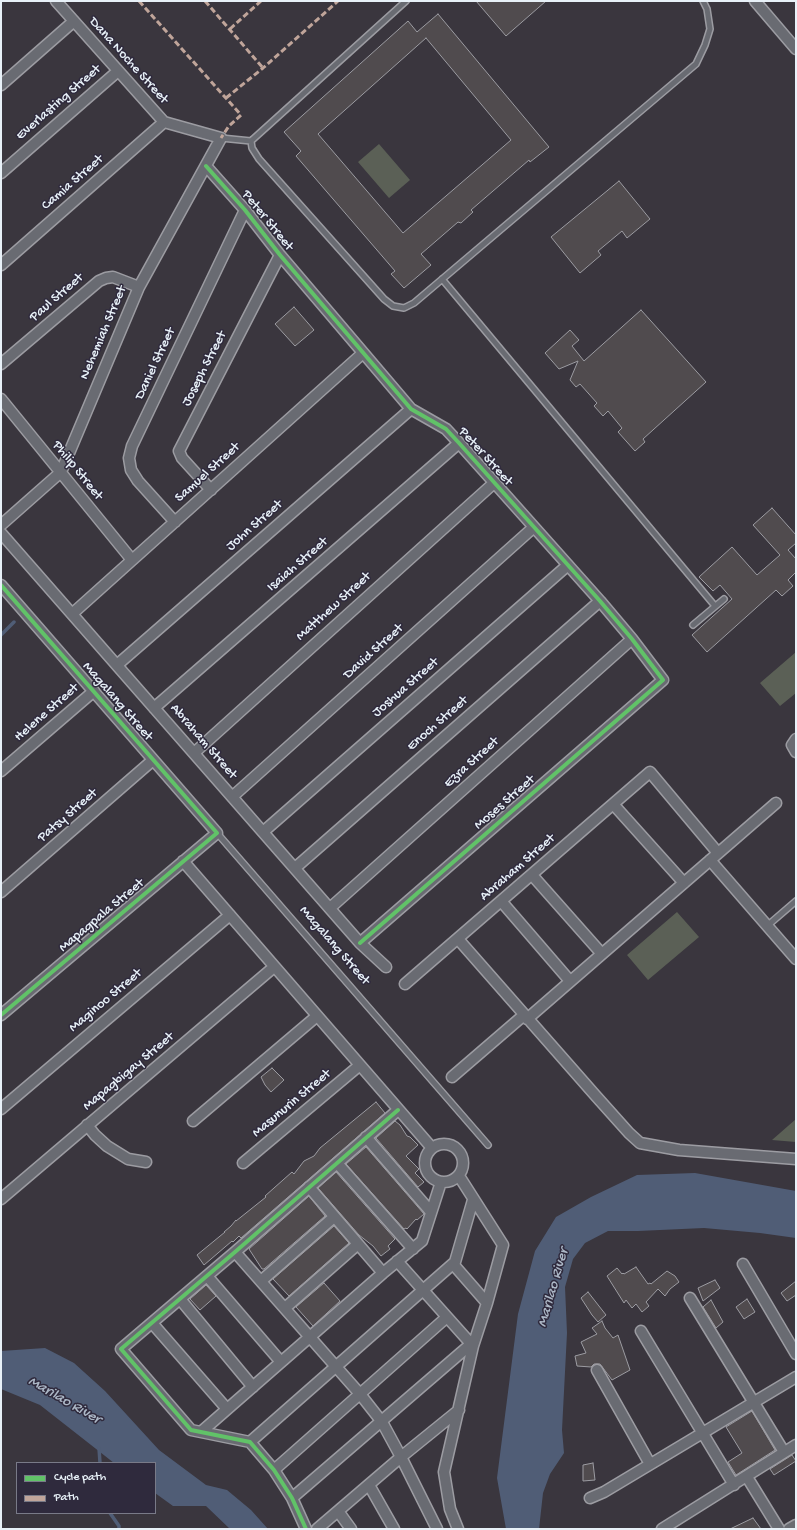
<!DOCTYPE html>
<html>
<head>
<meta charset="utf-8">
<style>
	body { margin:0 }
	#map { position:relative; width:797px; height:1530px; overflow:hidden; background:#3a363e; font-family:"Gochi Hand",sans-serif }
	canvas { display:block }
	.frame { position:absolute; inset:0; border:2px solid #e8f1f8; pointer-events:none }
	.legend { position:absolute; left:16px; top:1462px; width:140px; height:52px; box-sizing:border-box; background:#2f2a3d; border:1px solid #797a88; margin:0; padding:5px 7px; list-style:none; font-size:12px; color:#e8f1f8 }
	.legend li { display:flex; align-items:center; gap:8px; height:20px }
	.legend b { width:20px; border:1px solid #797a88 }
</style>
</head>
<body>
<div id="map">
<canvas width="797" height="1530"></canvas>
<div class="frame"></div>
<ul class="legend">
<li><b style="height:5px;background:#61c268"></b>Cycle path</li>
<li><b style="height:5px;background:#c0a59a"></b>Path</li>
</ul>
</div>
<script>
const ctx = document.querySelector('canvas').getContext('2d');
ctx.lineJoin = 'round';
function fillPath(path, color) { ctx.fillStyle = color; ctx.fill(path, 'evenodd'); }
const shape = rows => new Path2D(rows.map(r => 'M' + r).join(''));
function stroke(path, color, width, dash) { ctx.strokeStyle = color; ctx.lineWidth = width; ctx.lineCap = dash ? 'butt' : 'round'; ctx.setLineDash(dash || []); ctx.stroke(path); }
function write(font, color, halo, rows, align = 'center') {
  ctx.font = font + ' "Gochi Hand",sans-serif'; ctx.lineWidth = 3; ctx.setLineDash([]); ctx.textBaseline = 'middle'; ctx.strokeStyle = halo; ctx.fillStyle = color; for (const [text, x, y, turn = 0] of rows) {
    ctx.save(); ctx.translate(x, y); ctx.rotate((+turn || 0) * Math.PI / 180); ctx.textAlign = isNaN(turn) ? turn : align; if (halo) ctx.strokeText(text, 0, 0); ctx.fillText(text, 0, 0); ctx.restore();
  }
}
fillPath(shape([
	[379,144,410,180,389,198,358,162],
	[796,652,796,693,780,706,760,683],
	[677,912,699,937,648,980,627,955],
	[796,1119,796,1142,772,1140]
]), '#5b6056');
fillPath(shape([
	[695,1173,796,1191,796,1238,760,1233,704,1228,638,1231,608,1231,585,1243,573,1259,565,1287,567,1333,562,1430,564,1453,550,1474,543,1493,539,1529,506,1529,497,1478,518,1314,535,1251,556,1217,591,1197,637,1175],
	[45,1348,74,1363,105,1391,159,1450,206,1485,227,1490,251,1510,268,1529,230,1529,206,1506,173,1506,155,1493,155,1463,114,1463,40,1405,1,1389,1,1351]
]), '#505d76');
stroke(shape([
	[1,635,14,622],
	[99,1448,100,1463],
	[110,1513,119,1526,119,1529]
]), '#505d76', 3.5);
const building = shape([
	[476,1,546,1,506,36,476,1],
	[438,14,549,147,530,162,529,160,471,210,473,212,461,223,458,222,421,254,431,265,404,288,391,274,395,271,296,156,301,151,284,132,408,21,417,32,438,14],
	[426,38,511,140,403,233,318,134,426,38],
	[619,181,650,219,627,238,622,231,598,251,601,255,580,273,551,237,619,181],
	[294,307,314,330,295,346,275,324,294,307],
	[641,310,706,382,643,439,645,442,635,451,618,432,622,428,608,411,603,416,594,406,597,403,580,384,576,387,570,380,578,361,559,369,545,353,570,330,579,340,572,346,584,361,641,310],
	[772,508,796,535,796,543,788,550,796,559,796,572,788,580,793,586,782,596,776,590,707,652,692,635,732,599,720,585,713,591,699,577,732,547,757,575,780,555,753,525,772,508],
	[272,1068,284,1080,271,1092,265,1085,261,1077,272,1068],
	[376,1102,385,1113,241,1238,239,1236,233,1242,232,1241,204,1265,197,1255,225,1232,224,1232,231,1226,236,1220,236,1221,266,1197,265,1196,292,1172,294,1174,304,1161,314,1156,320,1148,376,1102],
	[395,1121,400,1125,407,1136,410,1137,418,1145,406,1156,419,1169,415,1173,424,1182,418,1187,376,1138,395,1121],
	[366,1147,424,1214,417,1220,416,1219,407,1229,406,1228,404,1229,346,1164,366,1147],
	[336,1172,395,1239,388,1246,390,1249,381,1256,373,1246,359,1235,318,1188,336,1172],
	[309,1196,325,1216,264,1269,262,1269,249,1249,309,1196],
	[334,1226,349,1243,289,1296,273,1279,334,1226],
	[636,1267,648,1284,650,1283,651,1284,667,1271,675,1276,679,1282,670,1289,665,1296,658,1289,646,1302,649,1306,642,1312,636,1304,632,1308,626,1300,624,1303,607,1276,617,1268,622,1274,623,1273,624,1274,636,1267],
	[715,1280,720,1288,703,1301,698,1288,715,1280],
	[796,1281,796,1295,787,1301,781,1293,796,1281],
	[324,1283,340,1301,313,1326,296,1307,324,1283],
	[206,1285,216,1296,200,1310,190,1299,206,1285],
	[588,1292,606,1315,598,1322,592,1315,581,1298,588,1292],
	[747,1299,755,1312,744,1319,736,1307,747,1299],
	[711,1300,723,1322,716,1328,703,1307,711,1300],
	[602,1321,605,1328,613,1338,618,1335,630,1370,612,1380,600,1364,594,1364,591,1367,577,1366,575,1356,586,1353,581,1342,597,1334,592,1328,602,1321],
	[752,1411,775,1450,736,1475,728,1462,742,1453,726,1427,752,1411],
	[792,1455,796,1461,774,1475,770,1469,792,1455],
	[593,1463,595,1480,583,1481,583,1465,593,1463],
	[753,1518,761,1529,730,1529,753,1518]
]);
fillPath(building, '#504b4e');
stroke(building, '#9c9ca2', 1);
const service = shape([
	[221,138,251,141],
	[251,141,252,148,259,159,384,299,393,306,404,308,414,303,696,64,705,45,710,29,707,9,703,1],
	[251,141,406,1],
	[442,279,715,606],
	[693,625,724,599],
	[217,833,488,1145],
	[767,926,796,901]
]);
const minor = shape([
	[56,1,164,122],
	[755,1,796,49],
	[1,85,74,21],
	[206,166,245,210,280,255,411,409,446,429,459,443,600,601,632,639,663,680,360,943],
	[1,173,118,71],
	[1,265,164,122],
	[1,364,99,281,106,278,113,277,139,287],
	[1,399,132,560],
	[211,490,182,458,179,451,280,255],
	[175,522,138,481,131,470,129,458,132,446,245,210],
	[1,525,61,472,139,287,221,138,164,122],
	[1,533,360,943,386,967],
	[1,585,217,833,1,1015],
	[72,614,363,353],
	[117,665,411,409],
	[154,708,459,443],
	[796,739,792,745,796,752],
	[194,753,494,483],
	[1,771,94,691],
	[232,797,534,527],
	[613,804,684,883],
	[263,832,568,565],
	[710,860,796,959],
	[183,861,432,1148],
	[295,868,600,601],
	[532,875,602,954],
	[1,892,153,760],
	[501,901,570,981],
	[330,908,632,639],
	[458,939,595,1095,629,1133,640,1143,679,1150,796,1159],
	[405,984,650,772,718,853],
	[527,1019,776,803],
	[452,1077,524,1015],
	[1,1109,230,915],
	[193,1121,317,1016],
	[87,1125,95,1135,107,1146,128,1159,146,1162],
	[366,1137,431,1212],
	'425 1163a19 19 0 1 1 38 0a19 19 0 1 1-38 0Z',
	[243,1163,360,1065],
	[337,1163,413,1249],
	[309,1187,383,1273],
	[1,1199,274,967],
	[235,1252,360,1394,382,1422,401,1457,437,1529],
	[397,1261,473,1346],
	[453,1264,487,1303],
	[743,1264,796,1354],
	[207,1276,281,1362],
	[261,1281,334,1217],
	[690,1298,784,1452],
	[180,1299,253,1387],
	[285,1308,358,1244],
	[152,1323,227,1409],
	[641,1331,734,1485],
	[597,1370,650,1464],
	[201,1432,383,1273,422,1241,441,1182],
	[250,1442,455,1262,473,1200],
	[274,1470,447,1317],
	[747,1477,779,1529],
	[369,1485,394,1529],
	[292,1498,471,1344],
	[590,1498,604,1492,796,1377],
	[338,1511,351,1529],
	[306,1529,292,1498,274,1470,250,1442,191,1430,121,1349,235,1252,398,1110],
	[317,1529,401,1457,459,1410],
	[458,1529,450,1509,444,1472,473,1346,487,1303,503,1245,459,1176],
	[662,1529,796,1445],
	[789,1529,796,1525]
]);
stroke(service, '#9c9ca2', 8);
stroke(minor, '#9c9ca2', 13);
stroke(service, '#696b72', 5);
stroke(minor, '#696b72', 10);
stroke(shape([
	[139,1,241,115,229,126,221,138],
	[205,1,263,68],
	[230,29,261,1],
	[226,98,263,68,338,1]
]), '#c0a59a', 3, [6, 3]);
stroke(shape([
	[206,166,245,210,280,255,411,409,446,429,459,443,600,601,632,639,663,680,360,943],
	[1,585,217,833,1,1015],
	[306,1529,292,1498,274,1470,250,1442,191,1430,121,1349,235,1252,398,1110]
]), '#61c268', 4);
write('14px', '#e8f1f8', '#2f2a3d', [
	["Dana Noche Street",128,61,48],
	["Everlasting Street",59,103,-41],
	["Camia Street",73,183,-41],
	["Peter Street",267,221,51],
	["Paul Street",57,298,-41],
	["Nehemiah Street",104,333,-67],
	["Daniel Street",156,364,-65],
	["Joseph Street",205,369,-63],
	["Peter Street",485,457,48],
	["Philip Street",77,471,51],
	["Samuel Street",208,473,-42],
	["John Street",255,526,-41],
	["Isaiah Street",298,565,-41],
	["Matthew Street",334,607,-42],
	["David Street",374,652,-42],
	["Joshua Street",406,688,-41],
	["Magalang Street",117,702,49],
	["Helene Street",47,713,-41],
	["Enoch Street",438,724,-41],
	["Abraham Street",203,742,49],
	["Ezra Street",472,763,-42],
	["Moses Street",505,803,-41],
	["Patsy Street",68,816,-41],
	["Abraham Street",518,868,-41],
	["Mapagpala Street",102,916,-40],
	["Magalang Street",334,946,49],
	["Maginoo Street",106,1001,-40],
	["Mapagbigay Street",129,1072,-40],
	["Masunurin Street",292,1104,-40]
]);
write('italic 15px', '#acb7c6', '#2f2a3d', [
	["Marilao River",554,1288,-74],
	["Marilao River",64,1401,30]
]);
</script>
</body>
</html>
